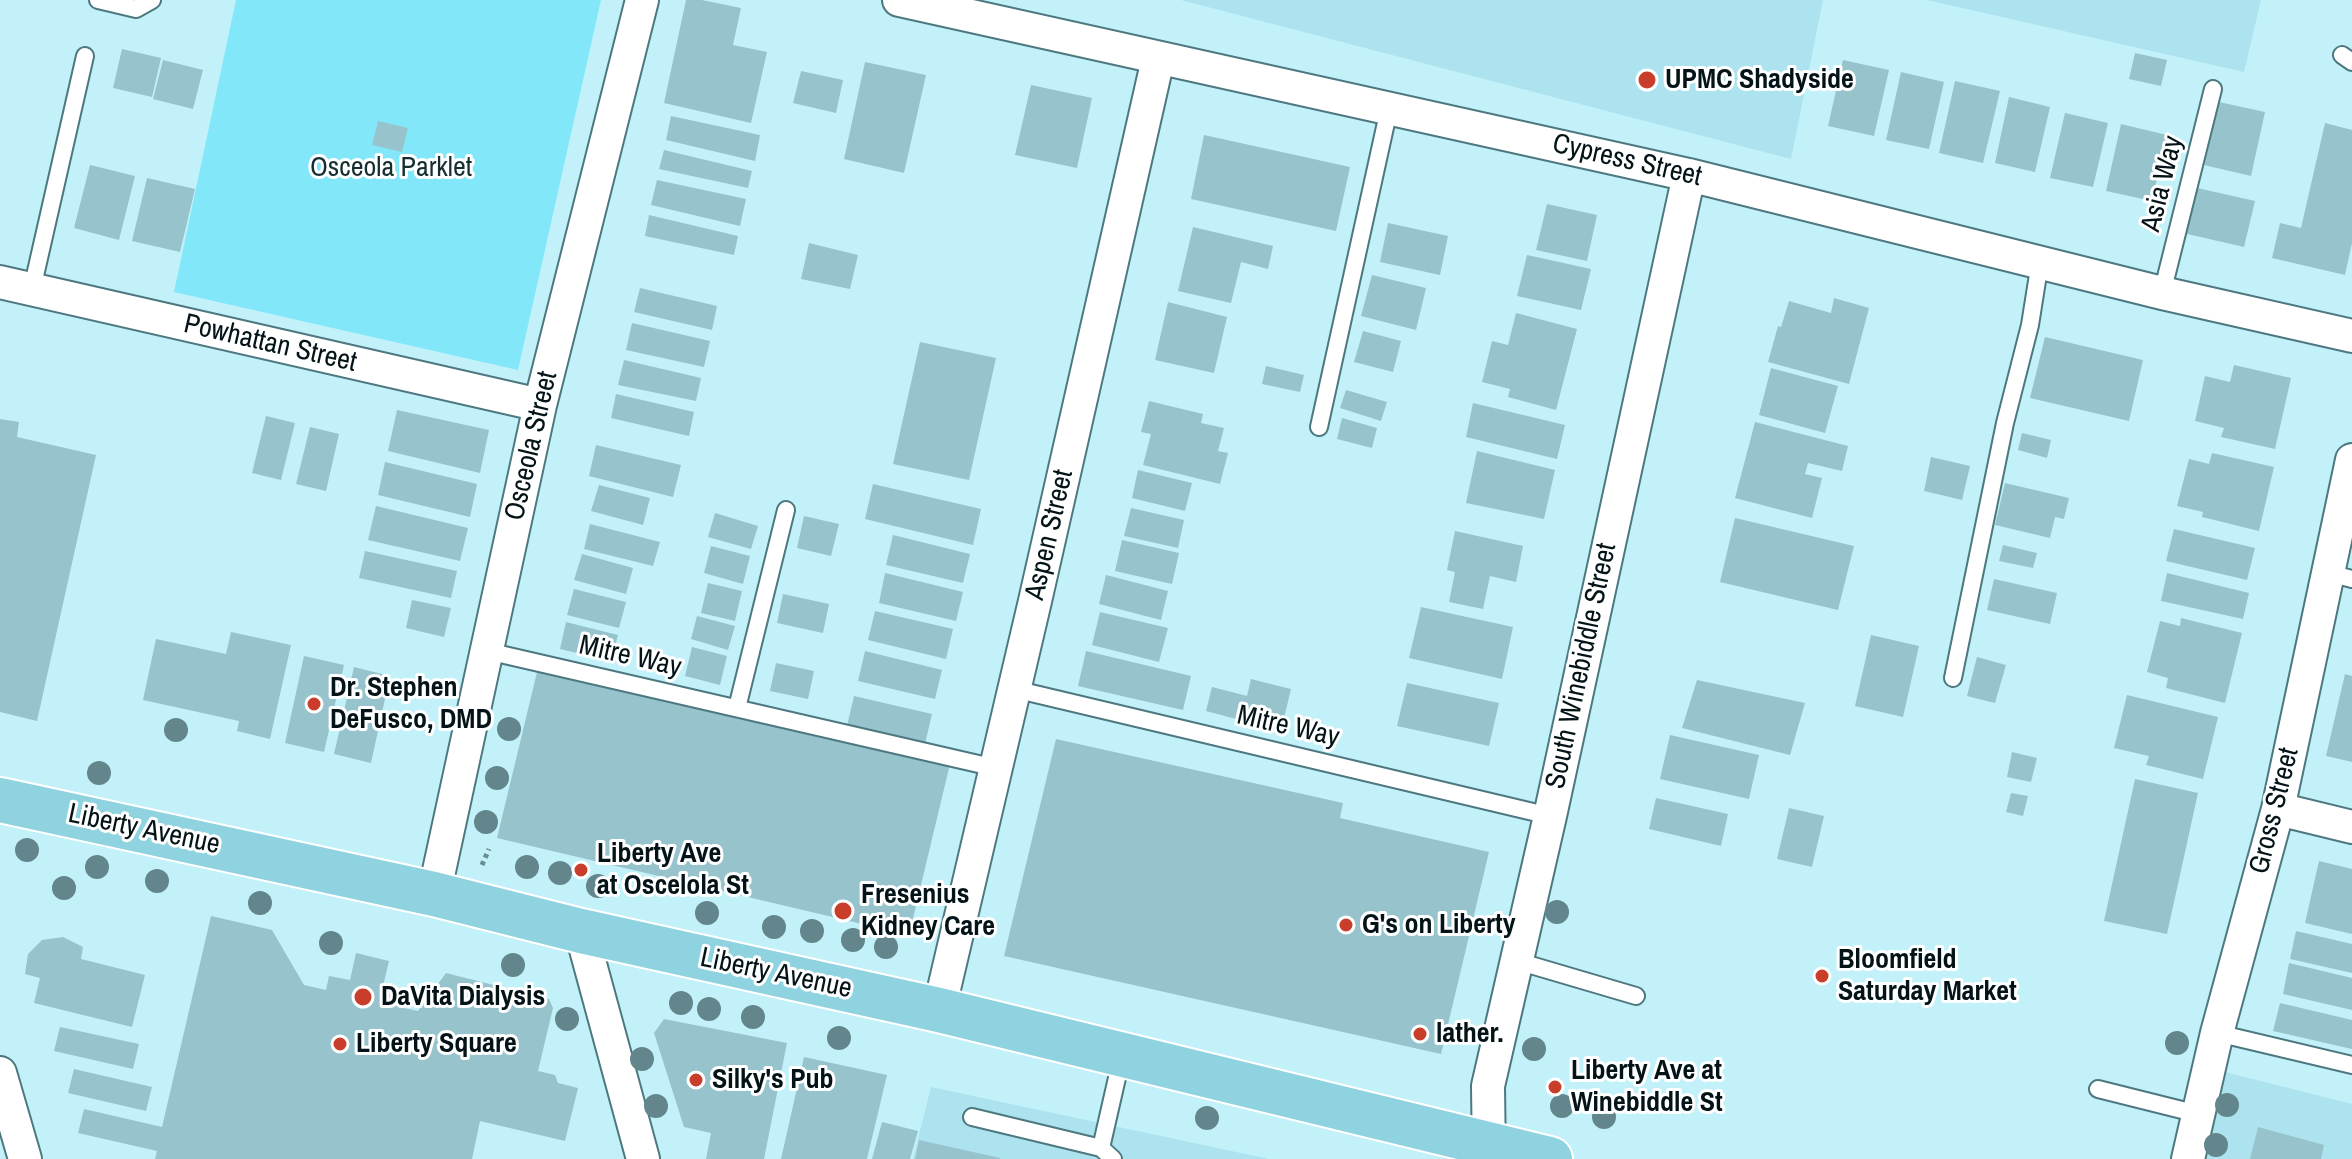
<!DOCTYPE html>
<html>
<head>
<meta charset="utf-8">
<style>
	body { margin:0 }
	canvas { display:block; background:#c2f1fa }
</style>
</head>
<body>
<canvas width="2352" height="1159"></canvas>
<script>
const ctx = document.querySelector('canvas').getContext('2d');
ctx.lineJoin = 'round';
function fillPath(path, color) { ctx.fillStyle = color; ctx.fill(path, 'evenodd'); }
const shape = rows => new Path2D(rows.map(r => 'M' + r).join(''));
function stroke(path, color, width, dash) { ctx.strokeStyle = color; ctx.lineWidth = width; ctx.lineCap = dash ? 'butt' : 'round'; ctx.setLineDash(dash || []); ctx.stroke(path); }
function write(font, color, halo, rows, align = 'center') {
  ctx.font = font + ' "Archivo Narrow",sans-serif'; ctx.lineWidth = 6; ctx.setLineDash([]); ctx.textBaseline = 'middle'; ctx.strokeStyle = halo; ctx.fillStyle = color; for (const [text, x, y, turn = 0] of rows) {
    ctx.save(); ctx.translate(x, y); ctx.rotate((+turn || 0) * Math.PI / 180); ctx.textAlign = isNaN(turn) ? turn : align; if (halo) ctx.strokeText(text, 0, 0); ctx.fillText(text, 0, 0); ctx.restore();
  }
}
fillPath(shape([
	[1181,0,1823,0,1791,159],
	[1927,0,2261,0,2244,72],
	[2213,1069,2352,1104,2352,1159,2195,1159],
	[931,1087,1269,1159,913,1159]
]), '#ace3ee');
fillPath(shape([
	[236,0,601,0,518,370,174,292]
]), '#83e7fa');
fillPath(shape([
	[686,0,702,0,741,8,733,45,767,52,751,123,664,103],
	[122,49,161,58,152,97,113,88],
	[2135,53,2167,60,2161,86,2129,79],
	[163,60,203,70,193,109,153,99],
	[1843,60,1889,70,1874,136,1828,126],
	[865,62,926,75,904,173,844,159],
	[801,71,843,80,836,113,793,103],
	[1901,72,1944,82,1929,149,1886,140],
	[1955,81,2000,91,1983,163,1939,153],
	[1031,85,1092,98,1077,168,1015,155],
	[2009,97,2050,107,2035,172,1995,163],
	[2219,102,2265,112,2251,176,2204,165],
	[2065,113,2108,123,2093,187,2050,178],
	[671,116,760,135,755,161,666,140],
	[378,121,408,128,402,152,372,145],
	[2325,123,2352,130,2352,243,2345,275,2272,258,2280,223,2301,228],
	[2121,124,2167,135,2152,201,2106,191],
	[1204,135,1350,167,1336,231,1191,199],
	[664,150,752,171,748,188,659,169],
	[90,165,135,176,119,240,74,228],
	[147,178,195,189,180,252,132,241],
	[657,180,746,199,740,226,651,205],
	[2193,187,2255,201,2244,247,2183,233],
	[1547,204,1597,215,1587,261,1536,250],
	[649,215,738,236,734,255,645,236],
	[1388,223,1448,236,1440,275,1380,262],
	[1193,227,1273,246,1268,269,1241,262,1231,303,1178,291],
	[809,243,858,255,850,289,801,279],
	[1527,255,1591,269,1581,310,1517,296],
	[1372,275,1426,288,1416,330,1361,316],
	[640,288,717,306,712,330,634,312],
	[1834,298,1869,308,1849,384,1768,362,1778,326,1781,327,1789,301,1831,313],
	[1168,302,1227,317,1214,373,1155,360],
	[1516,313,1577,329,1556,410,1508,397,1510,389,1482,382,1492,341,1508,345],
	[632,323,710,341,704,367,626,350],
	[1363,331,1401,341,1393,372,1354,362],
	[2045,337,2143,360,2129,421,2030,398],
	[920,342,996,358,969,480,893,464],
	[624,360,701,378,696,401,618,385],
	[2234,365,2291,378,2275,449,2221,437,2224,428,2195,421,2205,376,2230,382],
	[1266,366,1304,375,1300,392,1262,384],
	[1771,368,1838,386,1825,433,1759,415],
	[1346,390,1387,402,1381,421,1340,408],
	[616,394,694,412,689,436,611,418],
	[1149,401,1203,414,1201,423,1224,428,1218,451,1228,453,1220,484,1143,465,1151,434,1141,432],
	[1473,403,1565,425,1557,459,1466,437],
	[397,410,489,430,480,473,388,451],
	[266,416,295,423,281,480,252,473],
	[1342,418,1377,428,1372,448,1337,439],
	[0,419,19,422,17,437,96,455,37,721,0,712],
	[1755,422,1848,446,1842,471,1808,463,1805,474,1822,478,1812,518,1735,498],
	[310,427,339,434,326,491,296,484],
	[2022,433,2051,440,2047,458,2018,450],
	[596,445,681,465,673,497,589,476],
	[1477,451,1555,470,1544,519,1466,503],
	[2212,453,2274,467,2259,531,2202,517,2203,512,2177,506,2189,459,2209,464],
	[1931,457,1970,466,1962,500,1924,491],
	[385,462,477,484,470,517,378,495],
	[1138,470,1192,483,1185,511,1132,498],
	[2005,483,2069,498,2064,519,2055,517,2050,538,1995,525],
	[873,484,981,509,973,545,865,519],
	[599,485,650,498,643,525,591,511],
	[376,506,468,528,460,561,368,540],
	[1131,508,1184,520,1178,548,1124,536],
	[715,513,758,526,751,549,708,537],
	[804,516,839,524,831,556,797,548],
	[1735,518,1854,546,1838,610,1720,582],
	[590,524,660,542,653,566,584,549],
	[2174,529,2255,548,2247,580,2166,561],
	[1455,531,1523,546,1516,582,1490,576,1483,609,1449,602,1455,572,1447,570],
	[893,535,970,554,963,583,886,565],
	[1122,540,1179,553,1172,584,1115,571],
	[2003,545,2037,553,2033,568,1999,561],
	[711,546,750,556,743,584,704,573],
	[365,551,457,571,451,598,359,578],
	[582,554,633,568,626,594,574,580],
	[885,573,963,592,956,621,879,603],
	[2167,573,2249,593,2243,619,2161,601],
	[1106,575,1168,591,1161,620,1099,604],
	[1994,579,2057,593,2050,624,1987,610],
	[708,583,742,591,735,621,701,613],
	[574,589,626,602,619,628,567,615],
	[783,594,829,604,823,633,777,623],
	[412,600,451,608,444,637,406,628],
	[1421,607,1513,627,1502,679,1409,658],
	[875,611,953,629,946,659,868,640],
	[1100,612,1168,628,1159,662,1092,645],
	[697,616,735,626,728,650,691,639],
	[2181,618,2242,633,2225,703,2166,688,2168,678,2147,672,2160,621,2180,626],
	[566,622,618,635,611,661,560,649],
	[231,632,291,645,270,739,237,731,239,721,143,700,156,639,226,654],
	[1871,635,1919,646,1903,717,1855,706],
	[692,647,727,656,720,685,685,676],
	[865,651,942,670,935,699,858,681],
	[1086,651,1191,676,1183,710,1078,686],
	[304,656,344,665,324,752,285,743],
	[1977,657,2006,665,1995,703,1967,696],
	[776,663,814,671,808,699,770,691],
	[354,667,390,676,371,763,334,754],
	[538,668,950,764,909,935,497,838],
	[2345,674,2352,676,2352,762,2326,756],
	[1251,679,1291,689,1281,731,1206,711,1212,687,1247,696],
	[1697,680,1805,703,1790,755,1682,728],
	[1407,683,1499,703,1489,746,1397,726],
	[2127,695,2218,717,2203,779,2146,765,2149,756,2114,748],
	[854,696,932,714,925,744,847,726],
	[1670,735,1759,755,1749,799,1660,779],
	[1056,739,1343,803,1340,818,1489,852,1441,1054,1004,956],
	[2012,752,2037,758,2031,782,2007,777],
	[2135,779,2198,793,2167,934,2104,921],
	[2011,793,2028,796,2023,816,2006,812],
	[1656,798,1728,814,1721,846,1649,829],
	[1789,808,1824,816,1812,867,1777,859],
	[2319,861,2352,869,2352,934,2305,923],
	[211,916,272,930,304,985,326,990,329,976,350,980,356,953,389,961,383,986,403,991,399,1007,418,1011,446,973,549,999,553,1008,538,1071,555,1075,558,1083,578,1088,565,1141,480,1121,472,1159,155,1159,157,1151,78,1133,84,1109,162,1127],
	[2296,931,2352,944,2352,973,2290,959],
	[63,937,83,947,81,959,145,975,132,1027,34,1003,40,978,25,974,28,954,42,940],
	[2289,963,2352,978,2352,1010,2283,994],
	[2280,1003,2352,1020,2352,1049,2273,1031],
	[664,1019,787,1043,764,1159,706,1159,711,1133,684,1127,654,1033],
	[60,1027,139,1044,133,1069,54,1051],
	[804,1057,887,1075,867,1159,781,1159],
	[74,1069,152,1087,146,1111,68,1093],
	[882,1122,918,1131,910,1159,872,1159],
	[2258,1127,2324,1145,2321,1159,2250,1159],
	[919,1140,1000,1158,1000,1159,915,1159]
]), '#97c4cc');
const service = shape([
	[98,0,136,9,152,0],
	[2342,55,2352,62],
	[32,289,85,56],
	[2162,293,2213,89],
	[1319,427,1389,109],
	[2329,573,2352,579],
	[487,651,996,768],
	[1953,678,2005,423,2030,325,2040,262],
	[1014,689,1550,816],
	[737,708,786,510],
	[1517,961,1636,996],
	[2217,1033,2352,1065],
	[2098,1089,2198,1114],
	[972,1117,1101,1148],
	[1113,1159,1101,1148,1122,1056]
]);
const minor = shape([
	[899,0,1689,175,2162,293,2352,336],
	[0,282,540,405],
	[2278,809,2352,827],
	[434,894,540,405,642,0],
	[581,931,643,1159],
	[939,1010,1035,601,1158,59],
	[0,1073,25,1159],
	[1489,1159,1488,1086,1550,816,1689,175],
	[2188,1159,2217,1033,2278,809,2352,460]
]);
const primary = shape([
	[0,800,434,894,581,931,939,1010,1550,1159]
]);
stroke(service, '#4d7880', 20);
stroke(minor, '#4d7880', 36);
stroke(primary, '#fff', 48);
stroke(shape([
	[482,865,489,849]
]), '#6b8c93', 5, [4, 4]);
stroke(service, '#fff', 16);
stroke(minor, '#fff', 32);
stroke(primary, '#8ed3df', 44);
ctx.fillStyle = '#63868c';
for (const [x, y] of [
	[509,729],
	[176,730],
	[99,773],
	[497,778],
	[486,822],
	[27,850],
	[97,867],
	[527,867],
	[560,873],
	[157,881],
	[598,886],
	[64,888],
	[260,903],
	[1557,912],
	[707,913],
	[774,927],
	[812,931],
	[853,940],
	[331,943],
	[886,947],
	[513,965],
	[681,1003],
	[709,1009],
	[753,1017],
	[567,1019],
	[839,1038],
	[2177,1043],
	[1534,1049],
	[642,1059],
	[2227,1105],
	[656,1106],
	[1562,1106],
	[1604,1117],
	[1207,1118],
	[2216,1145]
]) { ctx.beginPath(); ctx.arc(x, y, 12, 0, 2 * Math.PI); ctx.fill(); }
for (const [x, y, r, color] of [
	[1647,80,10,"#c93d2b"],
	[314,704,8,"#c93d2b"],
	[581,870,8,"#c93d2b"],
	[843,911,10,"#c93d2b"],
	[1346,925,8,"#c93d2b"],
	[1822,976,8,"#c93d2b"],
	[363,997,10,"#c93d2b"],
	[1420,1034,8,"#c93d2b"],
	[340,1044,8,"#c93d2b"],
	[696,1080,8,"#c93d2b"],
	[1555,1087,8,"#c93d2b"]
]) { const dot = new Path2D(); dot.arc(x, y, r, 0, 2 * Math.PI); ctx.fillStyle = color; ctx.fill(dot); stroke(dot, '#fff', 3); }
write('bold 28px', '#031317', '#fff', [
	["UPMC Shadyside",1665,80],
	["Dr. Stephen",330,688],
	["DeFusco, DMD",330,720],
	["Liberty Ave",597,854],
	["at Oscelola St",597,886],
	["Fresenius",861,895],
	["Kidney Care",861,927],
	["G's on Liberty",1362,925],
	["Bloomfield",1838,960],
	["Saturday Market",1838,992],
	["DaVita Dialysis",381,997],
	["lather.",1436,1034],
	["Liberty Square",356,1044],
	["Liberty Ave at",1571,1071],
	["Winebiddle St",1571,1103],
	["Silky's Pub",712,1080]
], 'left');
write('28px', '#031317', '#fff', [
	["Cypress Street",1627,161,13],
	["Asia Way",2163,184,-76],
	["Powhattan Street",270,344,13],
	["Osceola Street",532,446,-77],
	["Aspen Street",1050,535,-77],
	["Mitre Way",630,657,13],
	["South Winebiddle Street",1582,666,-78],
	["Mitre Way",1288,727,13],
	["Gross Street",2275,811,-76],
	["Liberty Avenue",144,830,12],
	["Liberty Avenue",776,974,12]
]);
write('28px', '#152e32', '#fff', [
	["Osceola Parklet",391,168]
]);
</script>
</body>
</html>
